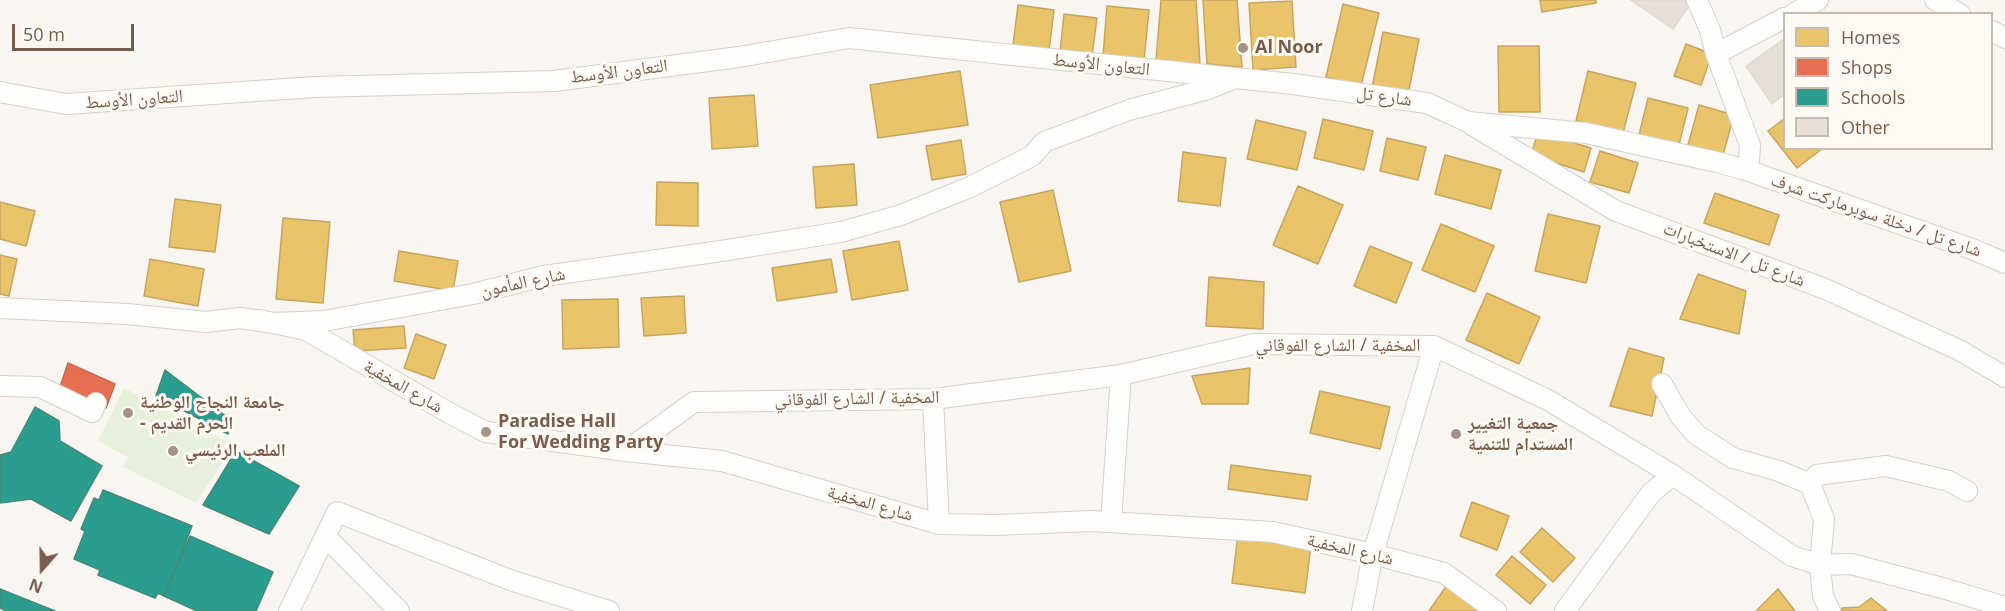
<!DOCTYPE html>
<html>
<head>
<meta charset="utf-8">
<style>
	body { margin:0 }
	#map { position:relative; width:2005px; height:611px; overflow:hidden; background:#f9f5f0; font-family:"Open Sans",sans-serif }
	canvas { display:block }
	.legend { position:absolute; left:1783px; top:12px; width:210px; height:138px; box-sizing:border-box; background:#fffaf3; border:2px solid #cabbb1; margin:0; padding:8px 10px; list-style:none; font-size:18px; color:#7a5c4d }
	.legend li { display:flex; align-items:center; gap:12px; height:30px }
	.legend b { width:30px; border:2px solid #cabbb1 }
	.north { position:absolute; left:12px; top:539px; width:60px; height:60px; -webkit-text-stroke:4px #fffaf3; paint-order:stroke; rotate:200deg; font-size:16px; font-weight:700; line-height:24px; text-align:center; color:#7a5c4d }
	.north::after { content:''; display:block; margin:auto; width:21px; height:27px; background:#7a5c4d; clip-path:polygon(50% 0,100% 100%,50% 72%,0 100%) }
	.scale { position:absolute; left:12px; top:24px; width:122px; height:27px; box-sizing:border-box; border:3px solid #7a5c4d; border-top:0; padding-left:8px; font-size:18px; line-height:21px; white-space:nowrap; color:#7a5c4d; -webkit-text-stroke:4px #fffaf3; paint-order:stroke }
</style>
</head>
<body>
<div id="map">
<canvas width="2005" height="611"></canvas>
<ul class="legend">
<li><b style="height:16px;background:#e9c46a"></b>Homes</li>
<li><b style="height:16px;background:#e76f51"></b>Shops</li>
<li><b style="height:16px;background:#2a9d8f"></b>Schools</li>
<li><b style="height:16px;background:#e6ded7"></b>Other</li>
</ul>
<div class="north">N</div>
<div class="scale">50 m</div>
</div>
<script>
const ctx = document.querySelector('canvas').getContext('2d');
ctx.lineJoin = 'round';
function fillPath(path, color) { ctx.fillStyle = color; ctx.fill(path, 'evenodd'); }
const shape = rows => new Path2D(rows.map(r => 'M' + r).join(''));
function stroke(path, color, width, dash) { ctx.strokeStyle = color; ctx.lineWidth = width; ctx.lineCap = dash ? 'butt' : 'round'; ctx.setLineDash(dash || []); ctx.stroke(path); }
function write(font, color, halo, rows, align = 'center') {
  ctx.font = font + ' "Open Sans","Noto Naskh Arabic",sans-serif'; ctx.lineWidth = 6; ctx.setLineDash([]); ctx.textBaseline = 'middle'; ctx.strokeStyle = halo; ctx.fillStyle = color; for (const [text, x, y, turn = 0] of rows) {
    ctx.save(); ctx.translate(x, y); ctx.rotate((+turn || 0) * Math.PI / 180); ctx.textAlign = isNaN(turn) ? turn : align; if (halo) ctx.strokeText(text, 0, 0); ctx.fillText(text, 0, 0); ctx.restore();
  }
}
fillPath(shape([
	[124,388,234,445,196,503,123,467,128,457,98,441]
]), '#e7f0db');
const homes = shape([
	[1161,0,1196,0,1200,64,1156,61,1161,0],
	[1203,0,1237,0,1242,67,1207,64,1203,0],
	[1540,0,1596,0,1596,3,1542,12,1540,0],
	[1292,1,1296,67,1253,70,1249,3,1292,1],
	[1343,4,1379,13,1361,86,1326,77,1343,4],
	[1018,5,1054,10,1049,50,1013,45,1018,5],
	[1107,6,1149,10,1144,60,1103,56,1107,6],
	[1064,14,1097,18,1092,56,1060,52,1064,14],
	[1383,32,1419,39,1408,95,1372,88,1383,32],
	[1686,44,1712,54,1701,85,1674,76,1686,44],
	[1498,46,1539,46,1540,112,1499,112,1498,46],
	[960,71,968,125,878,138,870,85,960,71],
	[1588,71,1636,83,1623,133,1576,121,1588,71],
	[754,95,758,146,712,149,709,98,754,95],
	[1648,98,1688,108,1679,145,1639,135,1648,98],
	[1699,105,1734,115,1723,155,1688,145,1699,105],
	[1323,119,1373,131,1364,170,1314,158,1323,119],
	[1784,119,1784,148,1823,148,1797,168,1768,131,1784,119],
	[1256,120,1306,132,1297,170,1247,159,1256,120],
	[1538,132,1591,148,1584,172,1531,155,1538,132],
	[1387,138,1426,147,1418,180,1380,171,1387,138],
	[961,140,966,174,932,180,926,146,961,140],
	[1600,151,1638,163,1629,193,1590,182,1600,151],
	[1183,152,1226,158,1220,206,1178,201,1183,152],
	[1445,155,1501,170,1491,209,1435,194,1445,155],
	[854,164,857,205,816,208,813,167,854,164],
	[657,182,698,183,698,226,656,225,657,182],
	[1298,186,1343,205,1318,264,1273,245,1298,186],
	[1053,190,1071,271,1019,282,1000,202,1053,190],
	[1715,193,1779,215,1769,245,1704,223,1715,193],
	[175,199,221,205,215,252,169,247,175,199],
	[0,202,35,211,26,246,0,239,0,202],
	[1548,214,1600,226,1586,283,1535,271,1548,214],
	[283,218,330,222,323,303,276,299,283,218],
	[1441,224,1494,246,1475,292,1422,270,1441,224],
	[899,241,908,290,852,300,843,251,899,241],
	[1370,246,1412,263,1396,303,1354,286,1370,246],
	[399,251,458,261,453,291,394,281,399,251],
	[0,255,17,259,9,296,0,294,0,255],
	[150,259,204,269,198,306,144,296,150,259],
	[831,259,837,292,777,301,772,268,831,259],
	[1698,274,1746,291,1739,334,1680,319,1698,274],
	[1209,277,1264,282,1263,329,1206,326,1209,277],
	[1487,293,1540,317,1519,364,1466,340,1487,293],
	[684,296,686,333,644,336,641,298,684,296],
	[618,299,619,347,563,349,562,300,618,299],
	[404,326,406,348,355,351,353,330,404,326],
	[416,334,446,345,434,379,404,368,416,334],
	[1629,348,1664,358,1652,416,1610,406,1629,348],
	[1250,368,1248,404,1202,404,1192,376,1250,368],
	[1320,391,1390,407,1380,449,1310,433,1320,391],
	[1231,465,1311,476,1307,500,1228,489,1231,465],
	[1472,502,1509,516,1497,550,1460,536,1472,502],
	[1542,528,1575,558,1553,582,1520,552,1542,528],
	[1238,535,1311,545,1305,593,1232,583,1238,535],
	[1512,556,1546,585,1530,604,1496,575,1512,556],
	[1447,585,1484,611,1429,611,1447,585],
	[1778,589,1795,611,1756,611,1778,589],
	[1871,598,1887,611,1842,611,1842,608,1859,607,1871,598]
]);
fillPath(homes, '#e9c46a');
stroke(homes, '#c8a561', 1.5);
const shops = shape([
	[68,363,115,384,106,408,60,387,68,363]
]);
fillPath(shops, '#e76f51');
stroke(shops, '#c66950', 1.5);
const schools = shape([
	[165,370,231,420,228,434,156,396,165,370],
	[35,407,59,421,60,441,102,466,71,521,31,499,0,503,0,455,11,452,35,407],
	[236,451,299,486,269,534,203,505,236,451],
	[103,490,192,526,164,596,158,593,155,598,98,575,100,570,74,559,85,531,81,529,94,498,99,500,103,490],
	[190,536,273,572,256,611,197,611,164,596,190,536],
	[0,589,55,611,6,611,0,608,0,589]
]);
fillPath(schools, '#2a9d8f');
stroke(schools, '#428a7b', 1.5);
const building = shape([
	[1631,0,1693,0,1673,29,1631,0],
	[1784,39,1784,95,1772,104,1746,66,1784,39]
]);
fillPath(building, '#e6ded7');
stroke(building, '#e2d8d2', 1.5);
const minor = shape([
	[1697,0,1710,30,1716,54,1750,145,1749,161,1746,170],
	[1935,0,1960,14],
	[1793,14,1818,0],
	[1992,31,2005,38],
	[1716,54,1784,18],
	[0,92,66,104,315,87,554,81,739,57,849,38,1293,84,1427,103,1468,122,1586,133,1721,163,1746,170,1972,249,2005,263],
	[1472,125,1616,211,1823,288,1959,350,2005,377],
	[0,308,127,314,206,322,240,318,274,323,324,321,473,294,544,276,721,251,841,232,901,215,970,187,1032,156,1044,142,1129,110,1208,89,1233,79],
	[259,320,306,330,451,414,486,432,626,451,722,461,939,524,996,525,1091,521,1273,532,1373,554,1444,573,1496,611],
	[1662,384,1681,417,1697,435,1733,458,1779,471,1810,484],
	[0,386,40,387,92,412,96,403],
	[933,399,939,524],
	[626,451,694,402,933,399,1121,375,1254,344,1434,346,1548,400,1673,475,1792,556,1820,565,1851,564,1946,589,2005,607],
	[1111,522,1121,375],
	[325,536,399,611],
	[289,611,337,512,510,580,609,611],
	[1362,611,1373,554,1434,346],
	[1565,611,1651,493,1673,475],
	[1830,611,1823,596,1820,565,1824,519,1810,484,1817,475,1886,466,1949,481,1967,491]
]);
stroke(minor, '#d7d1cb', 22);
stroke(minor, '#fefefd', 20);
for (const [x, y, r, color] of [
	[1243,48,6,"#a69286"],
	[128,413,6,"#a69286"],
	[486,432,6,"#a69286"],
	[1456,434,6,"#a69286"],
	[173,451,6,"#a69286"]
]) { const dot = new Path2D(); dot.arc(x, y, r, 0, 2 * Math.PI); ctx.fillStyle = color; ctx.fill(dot); stroke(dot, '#fffaf3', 2); }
write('bold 18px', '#7a5c4d', '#fffaf3', [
	["Al Noor",1255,48],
	["جامعة النجاح الوطنية",140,403],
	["- الحرم القديم",140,424],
	["Paradise Hall",498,422],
	["For Wedding Party",498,443],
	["جمعية التغيير",1468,424],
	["المستدام للتنمية",1468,445],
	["الملعب الرئيسي",185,451]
], 'left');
write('18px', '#7a5c4d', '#fffaf3', [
	["التعاون الأوسط",1101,65,6],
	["التعاون الأوسط",619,72,-7],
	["شارع تل",1384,97,8],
	["التعاون الأوسط",134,100,-4],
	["شارع تل / دخلة سوبرماركت شرف",1876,216,19],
	["شارع تل / الاستخبارات",1734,255,21],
	["شارع المأمون",523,283,-12],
	["المخفية / الشارع الفوقاني",1338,346],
	["شارع المخفية",403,387,30],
	["المخفية / الشارع الفوقاني",857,399,-1],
	["شارع المخفية",870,504,16],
	["شارع المخفية",1350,550,13]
]);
</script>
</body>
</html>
